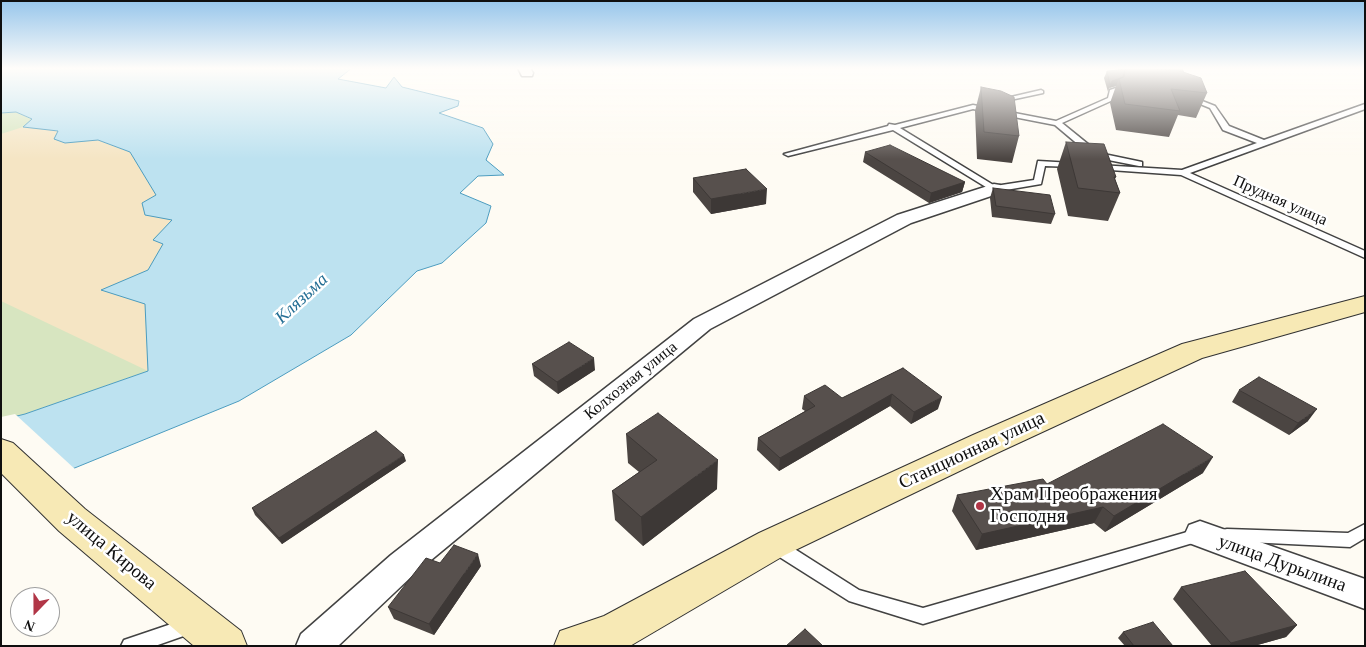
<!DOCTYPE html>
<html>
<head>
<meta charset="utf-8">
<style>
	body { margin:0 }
	#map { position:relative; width:1366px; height:647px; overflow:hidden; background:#fefbf3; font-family:Georgia,serif }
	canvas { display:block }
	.frame { position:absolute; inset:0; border:2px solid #0f0f0f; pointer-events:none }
	.north { position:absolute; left:10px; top:587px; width:50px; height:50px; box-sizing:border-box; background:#fff; border:1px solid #9f9f9f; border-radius:50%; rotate:202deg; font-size:14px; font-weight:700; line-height:20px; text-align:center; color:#0f0f0f }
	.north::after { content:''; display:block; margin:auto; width:18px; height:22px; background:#b13647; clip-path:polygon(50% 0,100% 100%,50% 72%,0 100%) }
</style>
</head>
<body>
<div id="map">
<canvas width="1366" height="647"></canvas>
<div class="frame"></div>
<div class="north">N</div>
</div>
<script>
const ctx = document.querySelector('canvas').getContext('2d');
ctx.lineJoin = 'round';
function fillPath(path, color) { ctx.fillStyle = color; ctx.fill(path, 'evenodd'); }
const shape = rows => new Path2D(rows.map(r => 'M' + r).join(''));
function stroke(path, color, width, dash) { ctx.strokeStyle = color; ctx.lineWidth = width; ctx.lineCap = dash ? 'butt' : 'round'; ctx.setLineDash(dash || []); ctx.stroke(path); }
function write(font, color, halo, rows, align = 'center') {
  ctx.font = font + ' Georgia,serif'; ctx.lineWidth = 5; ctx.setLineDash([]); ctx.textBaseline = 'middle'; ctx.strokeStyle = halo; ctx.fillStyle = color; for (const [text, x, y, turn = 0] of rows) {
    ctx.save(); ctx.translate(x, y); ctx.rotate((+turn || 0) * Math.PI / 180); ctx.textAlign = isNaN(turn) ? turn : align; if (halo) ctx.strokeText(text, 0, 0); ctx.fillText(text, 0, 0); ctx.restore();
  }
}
fillPath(shape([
	[16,112,33,120,24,126,98,140,156,195,173,220,148,371,25,414,1,420,1,113]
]), '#d7e5c0');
fillPath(shape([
	[23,127,59,131,54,139,65,143,98,140,130,152,173,220,153,239,163,244,148,270,102,290,145,304,148,371,1,301,1,134]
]), '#f5e5c4');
const water = shape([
	[1,68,352,68,338,79,386,88,394,77,402,87,459,101,458,106,439,113,483,128,493,144,486,160,504,175,478,176,460,193,491,206,486,223,442,263,417,271,351,335,239,401,1,498,1,420,25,414,148,371,145,304,101,290,148,270,163,244,153,240,172,220,145,215,142,203,156,195,130,152,98,140,65,143,54,139,58,131,23,127,32,119,16,112,1,113,1,68]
]);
fillPath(water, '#bde2f0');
stroke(water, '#4c9cbf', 1);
fillPath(shape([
	[15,414,76,470,1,500,1,417]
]), '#fefbf3');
const lane = shape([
	[1128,84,1130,85,1130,87,1115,92,1113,100,1062,123,1099,153,1142,162,1142,166,1139,166,1093,157,1055,125,973,109,900,128,995,186,1034,180,1038,161,1073,163,1077,165,1073,167,1045,166,1041,184,994,192,893,130,788,156,784,154,888,126,889,124,895,125,973,105,1056,121,1108,98,1110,90,1128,84],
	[1041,90,1043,91,1043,93,1001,102,998,100,1041,90],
	[1188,97,1192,97,1215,106,1229,126,1264,140,1365,104,1365,109,1190,173,1365,251,1365,258,1181,175,1096,169,1095,167,1099,165,1182,170,1257,143,1223,130,1210,108,1188,99,1188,97],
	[1365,524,1365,538,1350,547,1227,541,1222,540,1219,535,1222,530,1227,529,1348,533,1365,524],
	[1201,528,1206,529,1209,534,1206,539,923,624,849,601,770,551,768,546,770,541,776,539,782,541,859,590,923,608,1201,528],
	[189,618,195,620,198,626,195,632,155,646,121,646,124,640,189,618]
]);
const street = shape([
	[518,68,530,68,533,73,532,76,522,76,518,68],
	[994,184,1000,185,1003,189,1000,193,911,223,710,329,413,575,338,646,296,646,301,634,391,555,694,319,897,215,994,184],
	[1200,521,1365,579,1365,609,1189,543,1185,534,1189,525,1200,521]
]);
const secondary = shape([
	[1365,296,1365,312,1202,358,997,453,785,555,630,646,554,646,560,631,604,616,759,533,973,435,1182,344,1365,296],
	[1,439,13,443,85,509,241,631,247,646,194,646,59,531,1,473,1,439]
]);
stroke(lane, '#424242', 3);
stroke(street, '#424242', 3);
stroke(secondary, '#313131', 2);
fillPath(lane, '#fff');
fillPath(street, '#fff');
fillPath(secondary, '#f7e9b5');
fillPath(shape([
	[1107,71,1184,73,1207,93,1196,118,1178,115,1169,137,1116,130,1110,103,1116,86,1109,88,1108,92,1104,78],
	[981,87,1019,136,1012,163,977,159,975,111],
	[1066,142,1116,177,1115,179,1120,193,1108,221,1068,216,1057,169],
	[865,152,965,182,962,192,929,203,863,162],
	[693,178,766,204,711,214,693,192],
	[993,188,1055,214,1051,224,992,217,990,198],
	[532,364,595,370,558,394,534,376],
	[903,368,938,409,911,424,890,406,779,471,757,450,758,438,805,411,802,409,804,396,842,398],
	[1239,390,1308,421,1289,435,1232,402],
	[626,434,717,489,643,546,615,520,612,491,639,472,628,463],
	[406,461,282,544,255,515,252,508],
	[1203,473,1105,532,1094,523,976,550,952,511,957,495,1047,484],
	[481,566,434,635,394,619,388,607],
	[1181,587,1297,625,1286,637,1254,646,1212,646,1173,599],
	[1123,632,1173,646,1125,646,1118,638]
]), '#4b4542');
fillPath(shape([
	[1122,77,1119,79,1116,86,1109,88,1108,92,1112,81],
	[965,182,962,192,929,203,931,193],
	[767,189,766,204,711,214,711,199],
	[594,358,595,370,558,394,557,382],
	[892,394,890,406,779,471,780,458],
	[942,397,938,409,911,424,914,412],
	[1317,409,1308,421,1289,435,1298,423],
	[404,455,406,461,282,544,279,538],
	[1213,457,1203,473,1105,532,1114,516],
	[718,460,717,489,643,546,641,517],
	[1103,507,1094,523,976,550,982,534],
	[478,554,481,566,434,635,429,624],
	[1297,625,1286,637,1254,646,1229,646,1231,643]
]), '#3d3836');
const building = shape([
	[1132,68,1149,68,1180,71,1201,78,1207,93,1171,89,1180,111,1125,104,1119,79,1124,77,1125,70,1132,68],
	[1149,68,1182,68,1184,73,1180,71,1149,68],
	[1129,69,1125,70,1123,77,1112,81,1110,85,1107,71,1129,69],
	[981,87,1001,91,1014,97,1019,136,984,132,981,87],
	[1066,142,1104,144,1116,177,1114,177,1120,193,1078,188,1066,142],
	[890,145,965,182,931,193,865,152,890,145],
	[746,169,767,189,711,199,693,178,746,169],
	[993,188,1050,195,1055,214,996,206,993,188],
	[569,342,594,358,557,382,532,364,569,342],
	[903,368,942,397,914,412,892,394,780,458,758,438,815,406,804,396,825,385,842,398,903,368],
	[1259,377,1317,409,1298,423,1239,390,1259,377],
	[658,413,718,460,641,517,612,491,657,460,626,434,658,413],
	[1163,424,1213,457,1114,516,1103,507,982,534,957,495,1043,479,1047,484,1163,424],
	[376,431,404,455,279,538,252,508,376,431],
	[454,545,478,554,429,624,388,607,426,558,440,563,454,545],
	[1245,571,1297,625,1231,643,1181,587,1245,571],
	[1153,622,1173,646,1134,646,1123,632,1153,622],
	[805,629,823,646,786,646,805,629]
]);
fillPath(building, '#57504d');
stroke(building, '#3d3836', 1);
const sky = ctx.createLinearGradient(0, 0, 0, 159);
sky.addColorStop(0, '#97c6eb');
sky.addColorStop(0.43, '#fffdfa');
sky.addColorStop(1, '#fffdfa00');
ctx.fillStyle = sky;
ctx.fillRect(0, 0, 1366, 159);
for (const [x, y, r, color] of [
	[980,506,5,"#b13647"]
]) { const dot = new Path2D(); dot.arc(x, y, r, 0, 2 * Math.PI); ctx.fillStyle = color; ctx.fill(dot); stroke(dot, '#fff', 2); }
write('16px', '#0f0f0f', '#fff', [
	["Прудная улица",1280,201,24],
	["Колхозная улица",631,381,-39]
]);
write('italic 18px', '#256f95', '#fff', [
	["Клязьма",302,299,-43]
]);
write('19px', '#0f0f0f', '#fff', [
	["Станционная улица",972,451,-25],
	["улица Кирова",111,551,40],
	["улица Дурылина",1282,564,20]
]);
write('19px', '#0f0f0f', '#fff', [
	["Храм Преображения",990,495],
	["Господня",990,517]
], 'left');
</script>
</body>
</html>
